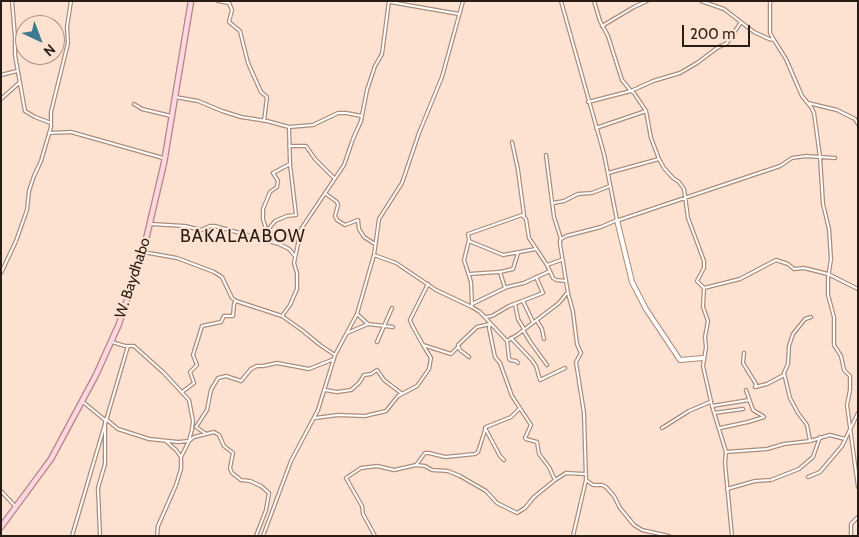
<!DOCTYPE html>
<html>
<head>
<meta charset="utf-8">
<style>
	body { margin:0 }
	#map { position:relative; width:859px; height:537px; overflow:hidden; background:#fde1d1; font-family:Cabin,sans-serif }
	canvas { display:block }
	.frame { position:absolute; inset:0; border:2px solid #281c15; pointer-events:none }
	.north { position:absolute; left:15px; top:15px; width:50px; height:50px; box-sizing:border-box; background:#fde1d1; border:1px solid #a89286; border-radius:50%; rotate:137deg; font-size:14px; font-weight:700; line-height:20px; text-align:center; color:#281c15 }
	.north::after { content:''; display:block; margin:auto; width:18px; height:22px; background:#3a7b8e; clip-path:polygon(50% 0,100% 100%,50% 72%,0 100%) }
	.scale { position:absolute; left:682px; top:25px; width:68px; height:22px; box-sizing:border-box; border:2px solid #281c15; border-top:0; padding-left:6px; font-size:15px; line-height:18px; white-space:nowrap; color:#281c15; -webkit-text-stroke:4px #fde1d1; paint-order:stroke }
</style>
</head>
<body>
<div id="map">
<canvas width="859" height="537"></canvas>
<div class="frame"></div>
<div class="north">N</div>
<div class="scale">200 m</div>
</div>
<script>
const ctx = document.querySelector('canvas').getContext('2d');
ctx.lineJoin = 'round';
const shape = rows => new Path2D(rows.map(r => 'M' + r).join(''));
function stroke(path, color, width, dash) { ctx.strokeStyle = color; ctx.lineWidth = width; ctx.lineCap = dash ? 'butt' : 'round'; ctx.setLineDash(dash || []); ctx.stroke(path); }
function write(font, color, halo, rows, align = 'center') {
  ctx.font = font + ' Cabin,sans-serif'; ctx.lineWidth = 4; ctx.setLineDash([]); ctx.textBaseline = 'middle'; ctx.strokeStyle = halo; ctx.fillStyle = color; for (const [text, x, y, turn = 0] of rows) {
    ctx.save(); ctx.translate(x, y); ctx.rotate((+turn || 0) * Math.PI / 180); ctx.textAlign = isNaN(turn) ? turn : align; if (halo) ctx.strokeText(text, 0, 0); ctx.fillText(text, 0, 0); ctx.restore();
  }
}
const street = shape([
	[12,1,15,37,15,55,25,111,35,117,51,123],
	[218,1,229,3,232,10,229,22,240,31,248,63,261,92,267,97,264,121],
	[561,1,604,154,617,220,601,227,566,236,560,240,560,244,568,293,573,312,577,344,581,353,576,362,584,413,586,480,593,485,602,485,606,487,614,496,620,508,634,525,642,530,669,536],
	[594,1,600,21,608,36,622,80,631,91,653,81,680,73,697,63,717,48,727,43,741,22],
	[701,1,724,9,754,32,769,39,774,40,786,59,802,96,811,107,814,113,820,157,823,204,829,229,831,259,828,278,828,295,834,317,834,345,841,356,844,370,850,376,850,390,847,405,858,487],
	[770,1,770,33,774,40],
	[390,2,459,14],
	[602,26,634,7,647,1],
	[1,75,17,71],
	[175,97,198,101,222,111,241,117,267,121,289,127,313,125,338,113,346,113,362,116],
	[1,99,19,83],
	[588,102,631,91,634,93,646,111,651,138,659,159,664,168,673,178,679,182,684,189,688,218,704,261,704,268,697,281,704,288,703,307,708,321,705,337,706,347,703,366,712,406,726,452,725,463,732,536],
	[808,103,837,110,855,119,858,124],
	[134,104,142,109,171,116],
	[596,128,646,111],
	[49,133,71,132,163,158],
	[512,142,518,170,524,215],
	[289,146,306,146,315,159,334,178],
	[546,155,554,217,561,239],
	[608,173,659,159],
	[326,194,337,202,338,205,335,216,337,220,345,225,358,220,359,229,364,237,375,244],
	[553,203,564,201,578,194,592,193,610,186],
	[619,220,780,166,792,158,806,156,835,158],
	[151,224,185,226,201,230,210,226,215,226,279,244,289,249,295,256],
	[267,231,275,221,287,216,296,215,290,164,289,127],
	[469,241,503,255,536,249],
	[279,244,266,229,263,219,263,209,270,192,277,187,278,181,273,173,290,164],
	[143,252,177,258,214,272,222,277,232,298,236,301,282,316],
	[374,255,396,263,436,290,472,307,480,312,507,341,517,335,559,303,567,293],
	[547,265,561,260],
	[1,273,16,241,27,210,29,191,34,176,41,161,51,127,51,112,68,43,67,27,71,1],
	[469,274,499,272],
	[428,284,410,320,412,325,423,345,451,354,458,347],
	[505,288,500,272,513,269,518,253],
	[704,288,740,279,776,260,788,264,794,269,804,268,828,274,858,289],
	[523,301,533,322],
	[472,304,507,287,524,283,550,271],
	[515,304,518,319,524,329],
	[472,305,471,282,464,260,469,240,468,234,522,215,526,219,529,238,547,265,553,278,556,280,566,281],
	[357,314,368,324,393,327],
	[486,317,492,316,509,306,543,293,536,277],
	[537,321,542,329,544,339],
	[523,330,531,343,547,365],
	[347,333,368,324],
	[511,338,531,359,536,366,540,380,565,368],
	[507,341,509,358,510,360,516,361,518,363],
	[112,342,125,346,134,346,164,373,189,400,193,421,192,429,189,441,181,457,181,469,176,485,158,526,157,536],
	[377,342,392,308],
	[744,353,743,363,756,384,755,387,767,384,784,375],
	[335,355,320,345,303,331,282,316,290,305,297,289,297,273,294,263,301,229,344,165,353,139,361,121,367,90,375,66,382,54,389,1],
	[469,357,460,350,458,345,477,327,490,324,489,328,495,357,500,363,512,396,531,425,525,438,526,439,537,442,539,454,549,467,555,480,566,473,585,474],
	[325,390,337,392,351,390,359,383,364,375,371,374,377,370,384,380,401,393],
	[746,390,753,410,763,416],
	[182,392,194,383,190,372,197,365,193,355,202,326,221,322,224,316,233,316,234,304,236,301],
	[83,402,105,420,105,464,98,488,100,536],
	[712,406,749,400],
	[714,413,743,409],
	[315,418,338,415,365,416,386,411,398,396,417,386,429,369,431,358,423,345],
	[106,419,118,429,149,439,178,442,189,441,194,437,214,432,219,435,224,446,233,453,230,468,232,473,241,480,250,481,261,486,269,493,266,510,256,536],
	[485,428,500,456,504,460],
	[662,428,689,411,710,402],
	[720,428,748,422,764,417],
	[206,434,196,427,207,410,211,390,218,378,226,376,241,381,251,369,257,366,263,366,277,363,309,369,334,359],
	[166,441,176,450,181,457],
	[810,441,807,425,798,413,790,398,784,373,788,364,789,346,793,334,805,319,811,317],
	[726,452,767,449,784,444,810,441,830,435,845,439],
	[416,465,425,466,432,470,448,471,460,476,486,491,497,503,517,513,525,508,534,497,555,480],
	[808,477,820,472,842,446,858,413],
	[727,489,755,481,771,480,799,469,813,457,820,437],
	[1,491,15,506],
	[72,536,128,346],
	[263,536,291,461,318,410,335,355,357,314,374,255,379,219,402,183,419,133,442,77,463,1],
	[375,536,363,514,362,506,346,478,361,468,377,466,394,470,416,465,425,453,429,453,445,457,475,454,478,452,486,427,511,417,520,408],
	[573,536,586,480],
	[851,536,851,524,858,517]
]);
const secondary = shape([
	[617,220,632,282,646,309,680,360,703,358]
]);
const primary = shape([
	[1,527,51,459,96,375,119,324,143,252,164,163,191,1]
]);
stroke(street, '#ac8c7a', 4.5);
stroke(secondary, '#ac8c7a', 6);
stroke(primary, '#b2848a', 7);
stroke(street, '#fff', 2);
stroke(secondary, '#fff', 4);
stroke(primary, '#fdd7df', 4.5);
write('15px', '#281c15', '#fde1d1', [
	["W. Baydhabo",133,278,-72]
]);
ctx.letterSpacing = '1px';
write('18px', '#281c15', '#fde1d1', [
	["BAKALAABOW",243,237]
]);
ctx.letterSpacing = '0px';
</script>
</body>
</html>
